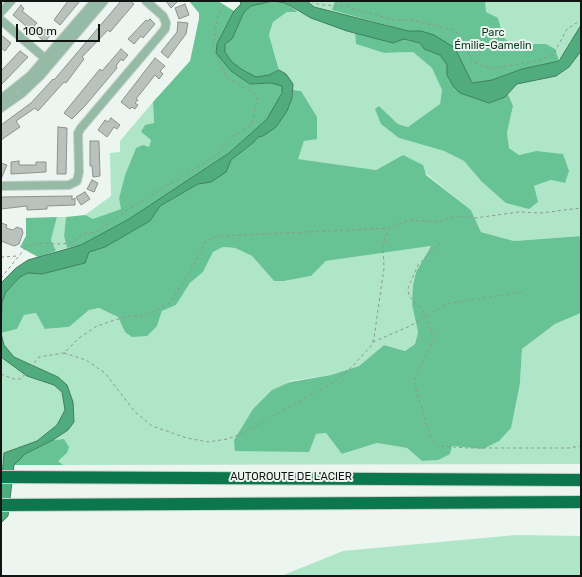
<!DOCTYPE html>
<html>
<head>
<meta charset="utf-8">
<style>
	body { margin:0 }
	#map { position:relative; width:582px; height:577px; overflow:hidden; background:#ecf5ef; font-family:Rubik,sans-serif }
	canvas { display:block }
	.frame { position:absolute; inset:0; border:2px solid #101412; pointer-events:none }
	.scale { position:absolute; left:16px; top:24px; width:84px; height:18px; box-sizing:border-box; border:2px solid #101412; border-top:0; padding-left:5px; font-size:12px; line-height:14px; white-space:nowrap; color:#101412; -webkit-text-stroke:3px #ecf5ef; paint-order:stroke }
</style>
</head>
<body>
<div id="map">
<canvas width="582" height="577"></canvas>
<div class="frame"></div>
<div class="scale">100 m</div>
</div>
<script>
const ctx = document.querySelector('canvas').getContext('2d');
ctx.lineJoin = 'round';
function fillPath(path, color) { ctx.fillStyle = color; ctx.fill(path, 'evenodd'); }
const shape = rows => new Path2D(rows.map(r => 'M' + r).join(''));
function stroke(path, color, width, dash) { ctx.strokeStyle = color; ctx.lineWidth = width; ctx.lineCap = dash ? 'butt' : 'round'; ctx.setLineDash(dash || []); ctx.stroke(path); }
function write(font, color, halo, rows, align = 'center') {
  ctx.font = font + ' Rubik,sans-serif'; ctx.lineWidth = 4; ctx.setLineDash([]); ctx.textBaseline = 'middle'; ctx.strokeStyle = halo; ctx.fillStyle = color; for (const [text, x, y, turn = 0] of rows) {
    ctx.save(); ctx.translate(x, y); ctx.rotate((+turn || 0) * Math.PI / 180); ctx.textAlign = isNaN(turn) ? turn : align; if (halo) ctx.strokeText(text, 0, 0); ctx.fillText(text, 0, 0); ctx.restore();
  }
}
fillPath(shape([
	[307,1,581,1,581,25,559,61,408,31,313,7],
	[287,12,298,12,355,33,356,44,384,53,413,52,433,68,442,90,440,104,426,115,408,127,398,124,379,106,399,138,444,151,464,161,481,181,534,186,551,180,565,183,536,151,519,155,509,148,507,133,513,106,508,94,517,84,556,76,581,51,581,236,514,241,481,232,471,210,403,155,376,170,297,159,304,141,301,91,293,90,293,84,286,74,279,70,269,35,273,22],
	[153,102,154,123,141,132,151,140,149,147,136,148,125,175,119,198,122,209,92,220,85,215,111,196,110,153,120,152,120,141],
	[57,217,66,217,64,236,67,248,56,251,51,240],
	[431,246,416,272,412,305,418,332,415,344,405,351,384,345,359,366,331,375,290,381,253,409,234,440,326,433,343,454,377,443,407,448,422,461,438,460,452,446,483,449,520,383,522,349,555,324,581,313,581,464,63,465,57,461,67,453,64,439,53,440,68,430,74,422,58,377,14,357,4,345,1,333,17,329,24,315,36,313,46,329,69,327,89,310,99,308,118,317,125,332,157,326,162,311,176,305,190,283,203,272,213,252,223,247,235,248,252,256,274,281,284,281,311,276,326,261],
	[1,357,27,376,54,385,62,392,65,410,57,425,37,441,4,453,1,489],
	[516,535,581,536,581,576,281,576,343,551]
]), '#afe6c7');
fillPath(shape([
	[189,1,218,1,234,11,217,44,231,71,250,84,271,83,282,86,282,92,274,110,267,119,229,153,129,219,81,245,67,248,64,236,66,217,85,215,93,219,121,209,119,198,125,175,136,148,143,145,149,147,151,140,141,132,145,125,154,123,153,102,190,61,199,19,199,13],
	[273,1,285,3,298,12,287,12,273,22,269,35,279,70,269,75,256,77,241,69,231,61,225,52,225,44,232,39,244,12,251,6],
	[335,1,485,1,486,12,498,18,503,37,512,45,519,47,530,44,546,44,555,49,559,61,522,69,492,80,472,83,455,48,421,31,408,31,332,10],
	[355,33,393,43,404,39,420,43,424,49,440,55,447,65,447,75,453,86,460,93,489,103,505,97,508,94,513,106,507,133,509,148,519,155,536,151,563,154,569,171,565,183,551,180,534,186,538,202,529,209,506,203,481,181,464,161,444,151,399,138,381,124,375,109,379,106,398,124,408,127,440,104,442,90,432,68,413,52,384,53,356,44],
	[293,90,301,91,317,117,317,139,304,141,298,159,376,170,403,155,423,165,426,175,471,210,481,232,514,241,581,236,581,313,555,324,522,349,520,383,511,428,499,441,483,449,452,446,450,454,438,460,422,461,407,448,377,443,342,454,326,433,316,434,309,452,235,451,234,440,245,422,253,409,272,390,290,382,331,375,359,366,384,345,405,351,415,344,418,332,412,305,413,286,416,272,431,246,326,261,311,276,284,281,274,281,252,256,235,248,223,247,213,252,203,272,190,283,176,305,162,311,157,326,147,336,132,337,125,332,118,317,99,308,89,310,69,327,45,329,36,313,24,315,17,329,1,333,2,302,6,292,20,277,28,273,42,274,85,263,89,252,105,247,150,221,160,206,198,184,211,182,231,160,254,142,258,137,276,127,287,111,292,98],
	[57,217,51,240,56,251,38,257,20,247,26,236,26,218],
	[64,439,69,447,67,453,58,461,63,465,14,465,25,454,53,440]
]), '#68c394');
const water = shape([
	[240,1,307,1,314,7,408,31,421,31,434,35,455,48,472,83,492,80,522,69,559,61,581,25,581,51,569,67,556,76,517,84,505,97,489,103,460,93,453,86,447,75,447,65,440,55,424,49,420,43,404,39,393,43,347,31,311,18,285,3,273,1,251,6,244,12,232,39,225,44,225,52,231,61,241,69,256,77,269,75,279,70,286,74,293,84,292,98,287,111,276,127,263,136,258,137,254,142,231,160,226,172,211,182,198,184,160,206,150,221,105,247,89,252,85,263,42,274,28,273,20,277,6,292,2,302,1,333,1,283,16,268,28,260,81,245,129,219,229,153,267,119,282,93,282,86,271,83,250,84,231,71,216,53,217,44,234,11,241,4,240,1],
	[1,333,4,345,14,357,58,377,67,385,73,402,74,422,68,430,53,440,25,454,14,465,8,516,1,523,1,489,4,453,37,441,57,425,65,410,62,392,54,385,27,376,1,357,1,333]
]);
fillPath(water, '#50ab7d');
stroke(water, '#3d7e5d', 1);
const building = shape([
	[68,1,80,1,60,25,54,20,68,1],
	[121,1,130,1,134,4,110,32,108,30,82,57,84,59,66,83,64,82,38,111,35,108,16,121,20,127,1,140,1,125,31,103,53,79,54,80,121,1],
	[166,1,178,1,171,8,166,1],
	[185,4,189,15,179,19,175,8,185,4],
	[21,5,24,9,22,11,37,23,34,26,42,33,45,29,51,34,45,42,13,15,21,5],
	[150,19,155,24,143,38,141,36,134,44,128,39,146,20,148,21,150,19],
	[178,22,188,23,186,34,168,58,161,52,177,32,178,22],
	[1,35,11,43,5,51,1,48,1,35],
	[121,49,128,55,123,61,121,59,116,66,117,68,84,107,72,119,64,113,100,69,102,71,121,49],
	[20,51,28,57,1,85,1,71,20,51],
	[155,58,165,66,160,71,163,74,159,79,155,75,136,99,138,100,135,103,138,105,135,109,132,107,130,109,121,102,155,58],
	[111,118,120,125,117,129,114,127,107,137,98,130,105,120,108,122,111,118],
	[58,127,67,128,66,174,57,174,58,127],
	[90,141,99,141,100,176,93,177,92,166,90,166,90,141],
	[19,161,19,165,36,165,36,162,46,162,46,172,11,174,11,162,19,161],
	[1,163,7,165,1,179,1,163],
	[92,180,98,183,94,192,87,189,92,180],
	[85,192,90,199,81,205,76,197,85,192],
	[72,196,72,200,75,198,75,205,47,206,47,209,27,210,27,206,1,209,1,197,72,196],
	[1,223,7,225,6,228,13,230,17,227,22,229,23,233,19,244,14,246,1,241,1,223]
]);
fillPath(building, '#b9c2bd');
stroke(building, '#8a928d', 1);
const minor = shape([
	[1,12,11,1],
	[1,20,49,62],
	[1,99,30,76,95,1],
	[1,108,21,94,41,75,104,1],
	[1,186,69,185,77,181,79,172,78,133,81,128,165,29,166,23,163,16,146,1]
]);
const highway = shape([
	[1,477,581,480],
	[1,505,581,502]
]);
stroke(minor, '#c9d1cc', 10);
stroke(highway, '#c9d1cc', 14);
stroke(shape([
	[311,1,320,5,345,6,394,20,412,20,454,30,459,35,473,62,485,67,496,68,540,60,553,55,567,29,581,20],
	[440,243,418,265,408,288,409,296,424,312,432,333,432,342,415,379,415,385,431,440,438,446,468,448,569,448,581,446],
	[1,257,18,256],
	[1,278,27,246,37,243,61,244,71,243,82,234,96,232,129,209,217,155,231,137,252,125,257,99,255,94,226,77,213,47,218,14,227,1],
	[373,342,410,326,446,304,522,292],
	[64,353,86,360,105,373,135,412,152,426,187,438,208,442,227,439,241,434,332,383,352,367,371,346,374,338,384,268,383,245,387,233,393,226,410,220,440,222,454,216,475,218,519,212,541,213,581,208],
	[1,374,13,379,21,379,39,357,64,353,79,338,97,326,124,317,147,315,170,303,191,270,207,240,221,236,389,228]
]), '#8f9692', 1, [3, 3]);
stroke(minor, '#95baa5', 8);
stroke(highway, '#0c774d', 12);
write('11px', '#0f3724', '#ecf5ef', [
	["Parc",493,33],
	["Émilie-Gamelin",493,46]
]);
write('11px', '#101412', '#ecf5ef', [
	["AUTOROUTE DE L'ACIER",291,477]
]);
</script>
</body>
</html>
